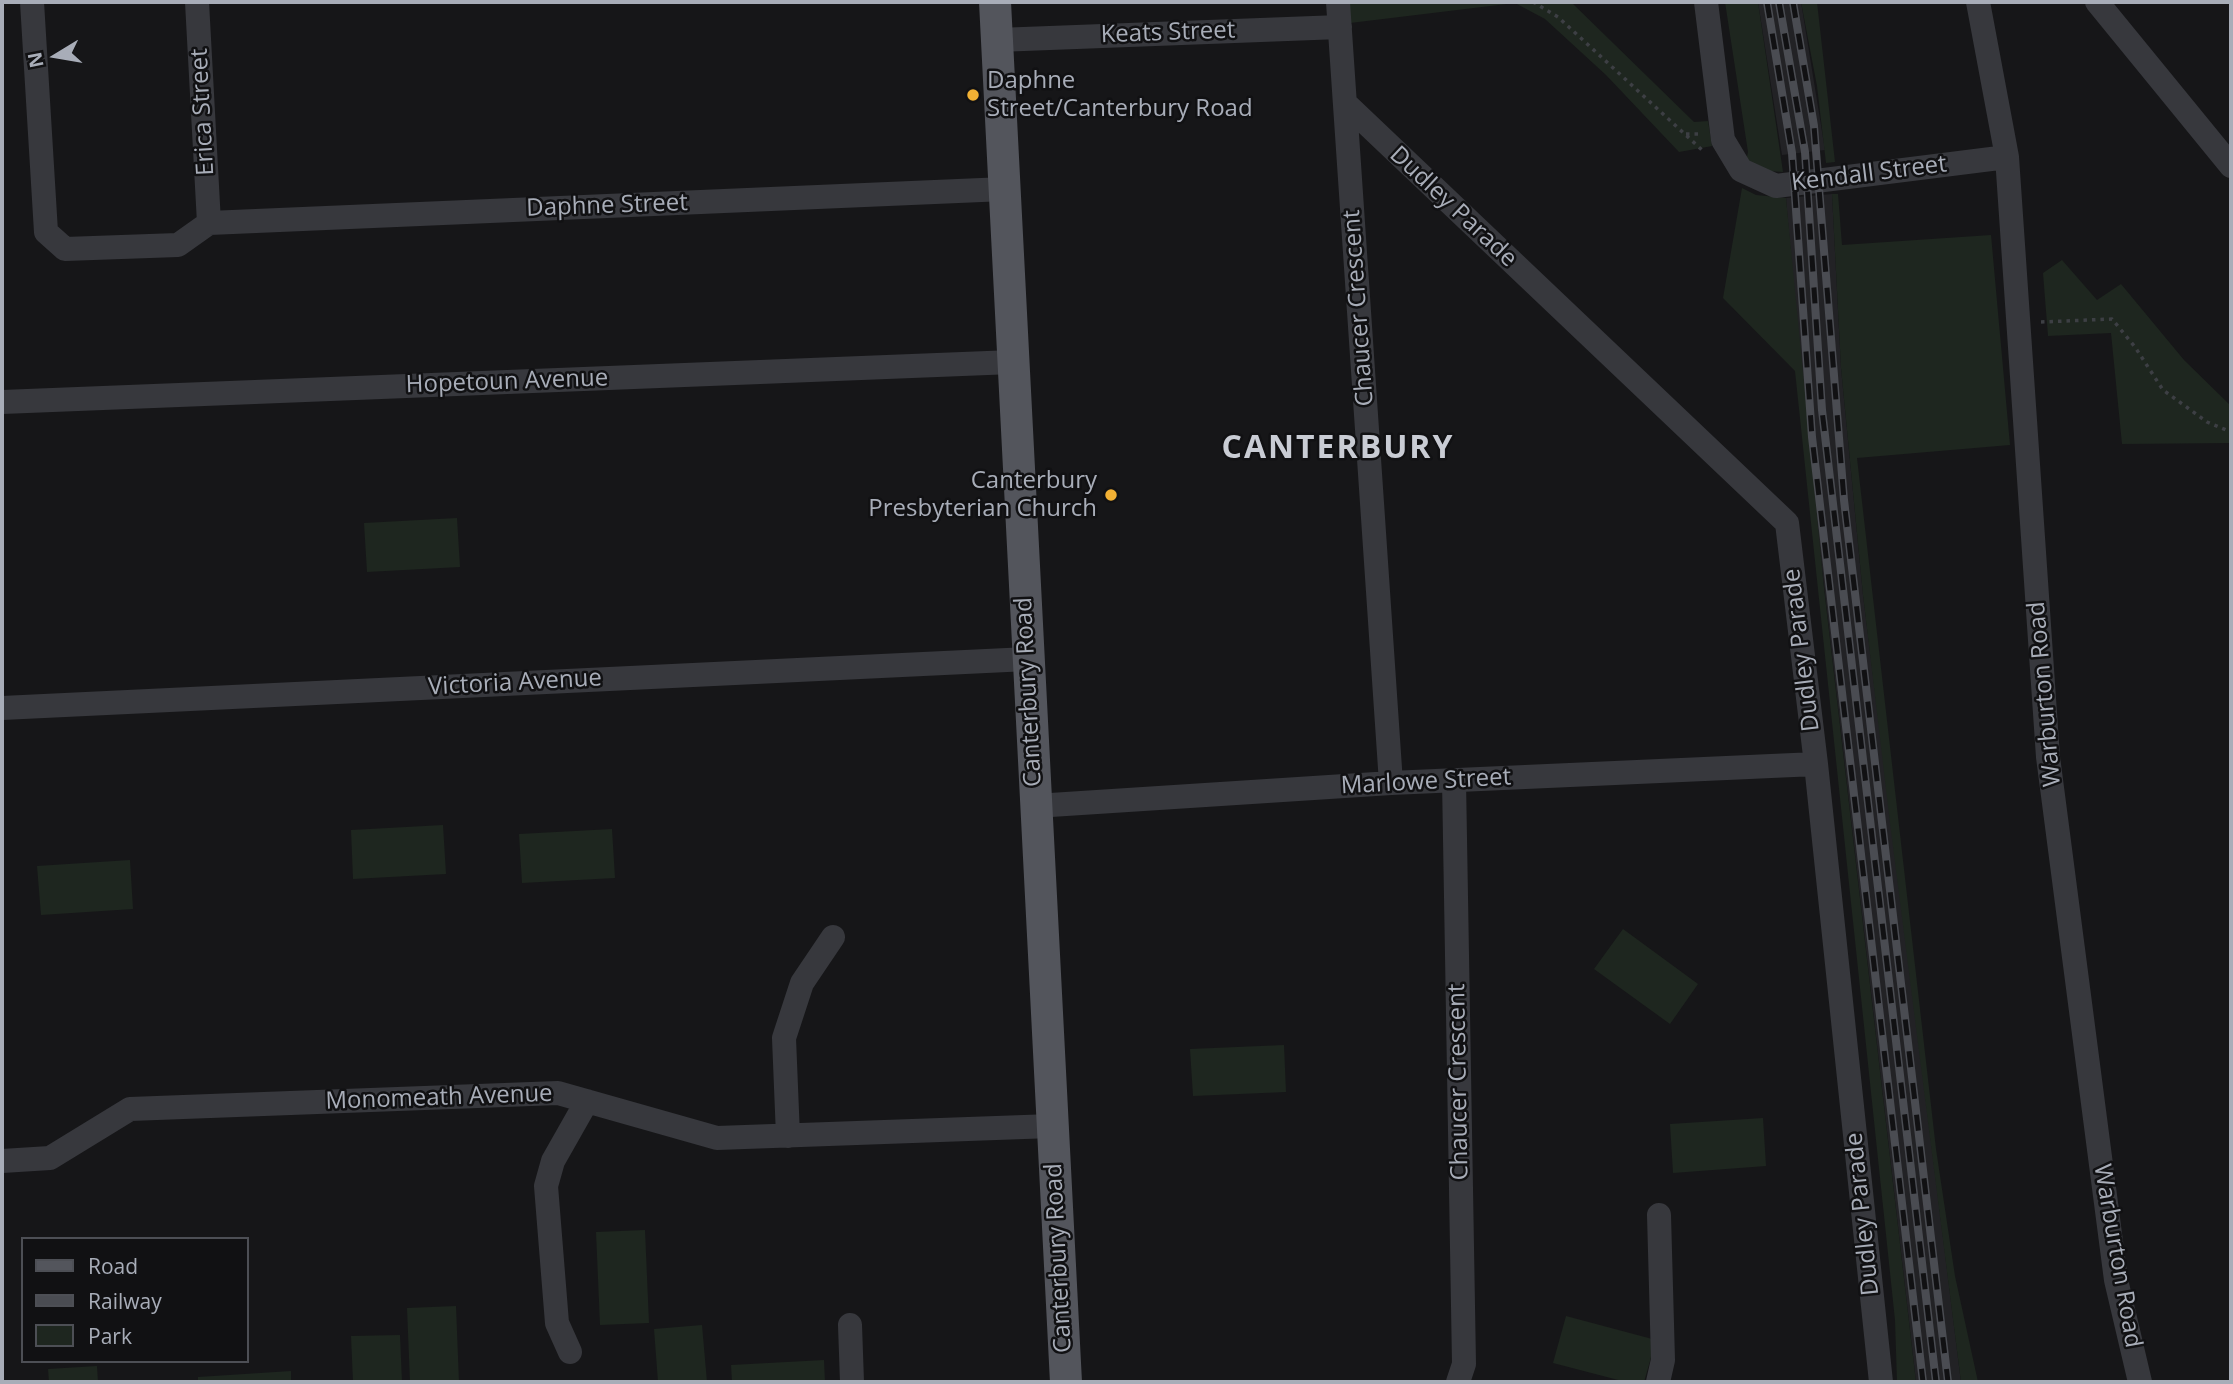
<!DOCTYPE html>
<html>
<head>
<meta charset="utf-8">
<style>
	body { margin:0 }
	#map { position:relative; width:2233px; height:1384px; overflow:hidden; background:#161618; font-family:"Open Sans",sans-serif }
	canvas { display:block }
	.frame { position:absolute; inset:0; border:4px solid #a8adb8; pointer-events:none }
	.legend { position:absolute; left:21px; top:1237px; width:228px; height:126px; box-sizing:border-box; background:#111113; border:2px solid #4d4f55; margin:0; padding:9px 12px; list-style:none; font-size:21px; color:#a8adb8 }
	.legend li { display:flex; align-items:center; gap:14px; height:35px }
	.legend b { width:35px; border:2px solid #4d4f55 }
	.north { position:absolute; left:21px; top:21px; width:70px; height:70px; -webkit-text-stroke:5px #111113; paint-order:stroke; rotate:259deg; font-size:19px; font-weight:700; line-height:28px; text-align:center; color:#a8adb8 }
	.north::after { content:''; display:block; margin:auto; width:24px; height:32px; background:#a8adb8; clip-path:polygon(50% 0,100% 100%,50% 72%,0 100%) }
</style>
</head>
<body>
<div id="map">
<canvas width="2233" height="1384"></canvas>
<div class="frame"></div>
<ul class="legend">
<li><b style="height:9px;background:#53555c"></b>Road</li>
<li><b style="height:9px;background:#4a4c52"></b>Railway</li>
<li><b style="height:19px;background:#1e261f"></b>Park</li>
</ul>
<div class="north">N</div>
</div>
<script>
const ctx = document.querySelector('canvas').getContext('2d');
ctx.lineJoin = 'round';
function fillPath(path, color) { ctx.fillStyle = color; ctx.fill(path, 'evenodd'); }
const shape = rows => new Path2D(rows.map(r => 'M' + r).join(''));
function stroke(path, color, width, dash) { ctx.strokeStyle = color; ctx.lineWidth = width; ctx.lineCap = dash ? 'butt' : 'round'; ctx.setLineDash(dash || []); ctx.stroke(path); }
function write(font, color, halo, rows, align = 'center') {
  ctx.font = font + ' "Open Sans",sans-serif'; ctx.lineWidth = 5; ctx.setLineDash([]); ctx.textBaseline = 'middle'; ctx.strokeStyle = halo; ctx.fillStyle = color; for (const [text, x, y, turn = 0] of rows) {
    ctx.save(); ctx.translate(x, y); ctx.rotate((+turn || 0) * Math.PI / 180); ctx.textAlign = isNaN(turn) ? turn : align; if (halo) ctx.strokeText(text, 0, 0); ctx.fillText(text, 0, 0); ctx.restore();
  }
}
fillPath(shape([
	[1758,2,1801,2,1825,150,1782,155],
	[1832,194,1841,368,1863,595,1961,1382,1916,1382,1804,411,1786,198]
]), '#222225');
fillPath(shape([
	[1349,2,1571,2,1694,122,1708,121,1712,146,1679,152,1606,75,1545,19,1515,3,1350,23],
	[1725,2,1758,2,1783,172,1769,171,1746,161,1748,152],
	[1801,2,1817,2,1835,162,1826,163,1817,86],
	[1742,188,1756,195,1786,198,1824,588,1916,1382,1897,1382,1895,1320,1795,371,1723,298],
	[1832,194,1838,194,1842,245,1991,235,2010,445,1857,458,1936,1149,1955,1276,1978,1382,1961,1382,1890,823,1863,595,1841,368],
	[2062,260,2097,300,2121,284,2184,360,2231,406,2231,443,2122,444,2111,333,2048,336,2043,273],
	[457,518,460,567,367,572,364,523],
	[443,825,446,874,353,879,351,830],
	[612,829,615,878,522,883,519,834],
	[130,860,133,909,41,915,37,866],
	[1623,929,1698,984,1670,1024,1594,969],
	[1284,1045,1286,1092,1193,1096,1190,1049],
	[1763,1118,1766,1166,1673,1173,1670,1124],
	[645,1230,649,1323,600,1325,596,1232],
	[456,1306,459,1382,410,1382,407,1308],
	[1566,1316,1656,1340,1644,1382,1626,1382,1553,1363],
	[702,1325,707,1382,658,1382,654,1329],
	[400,1335,402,1382,353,1382,351,1336],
	[824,1360,825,1382,732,1382,731,1365],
	[97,1366,98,1382,49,1382,48,1369],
	[291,1371,291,1382,198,1382,198,1377]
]), '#1e261f');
stroke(shape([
	[1533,2,1558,17,1702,150],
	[1686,134,1702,134],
	[2041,322,2112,319,2135,347,2163,390,2207,422,2231,432]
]), '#3d3f44', 3.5, [3.5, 5]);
stroke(shape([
	[32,2,46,232,65,249,178,245,209,223],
	[197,2,209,223],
	[1338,2,1391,783],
	[1706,2,1723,140,1741,170,1776,186,2007,157],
	[1978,2,2007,157,2048,757,2116,1280,2140,1382],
	[2097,2,2231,166],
	[997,40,1340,27],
	[1346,104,1787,523,1816,764,1881,1382],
	[209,223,1005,189],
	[2,402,1013,362],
	[2,708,1028,659],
	[1454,780,1464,1364,1458,1382],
	[1035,806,1391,783,1816,764],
	[788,1136,784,1038,802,983,833,937],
	[2,1161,50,1158,130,1109,558,1093,717,1138,1052,1126],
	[850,1325,852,1382],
	[570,1352,557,1323,546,1186,553,1161,587,1101],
	[1658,1382,1663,1360,1659,1215]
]), '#37383d', 24);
stroke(shape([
	[995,2,1066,1382]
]), '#53555c', 32);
const rail = shape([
	[1767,2,1792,153,1812,437,1923,1382],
	[1779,2,1805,152,1822,410,1936,1382],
	[1793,2,1814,126,1844,500,1948,1382]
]);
stroke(rail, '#4a4c52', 8);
stroke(rail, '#111113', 5, [16]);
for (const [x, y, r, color] of [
	[973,95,7,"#f2b134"],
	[1111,495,7,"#f2b134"]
]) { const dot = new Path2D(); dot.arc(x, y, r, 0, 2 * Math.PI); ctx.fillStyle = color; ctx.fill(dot); stroke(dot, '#111113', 2.5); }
write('24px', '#a8adb8', '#111113', [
	["Keats Street",1168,33,-2],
	["Erica Street",203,112,-93],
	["Kendall Street",1869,174,-7],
	["Daphne Street",607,206,-2],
	["Dudley Parade",1453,207,43],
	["Chaucer Crescent",1359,308,-94],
	["Hopetoun Avenue",507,382,-2],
	["Dudley Parade",1802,650,-97],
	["Victoria Avenue",515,683,-3],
	["Canterbury Road",1029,692,-93],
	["Warburton Road",2045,694,-95],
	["Marlowe Street",1426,782,-3],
	["Chaucer Crescent",1459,1082,-91],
	["Monomeath Avenue",439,1098,-2],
	["Dudley Parade",1863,1214,-96],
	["Warburton Road",2117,1256,80],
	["Canterbury Road",1059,1258,-93]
]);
write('24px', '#a8adb8', '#111113', [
	["Daphne",987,81],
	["Street/Canterbury Road",987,109],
	["Canterbury",1097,481,"right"],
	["Presbyterian Church",1097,509,"right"]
], 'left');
ctx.letterSpacing = '2px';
write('bold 32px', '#c9ccd4', '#111113', [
	["CANTERBURY",1338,449]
]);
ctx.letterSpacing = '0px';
</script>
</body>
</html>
